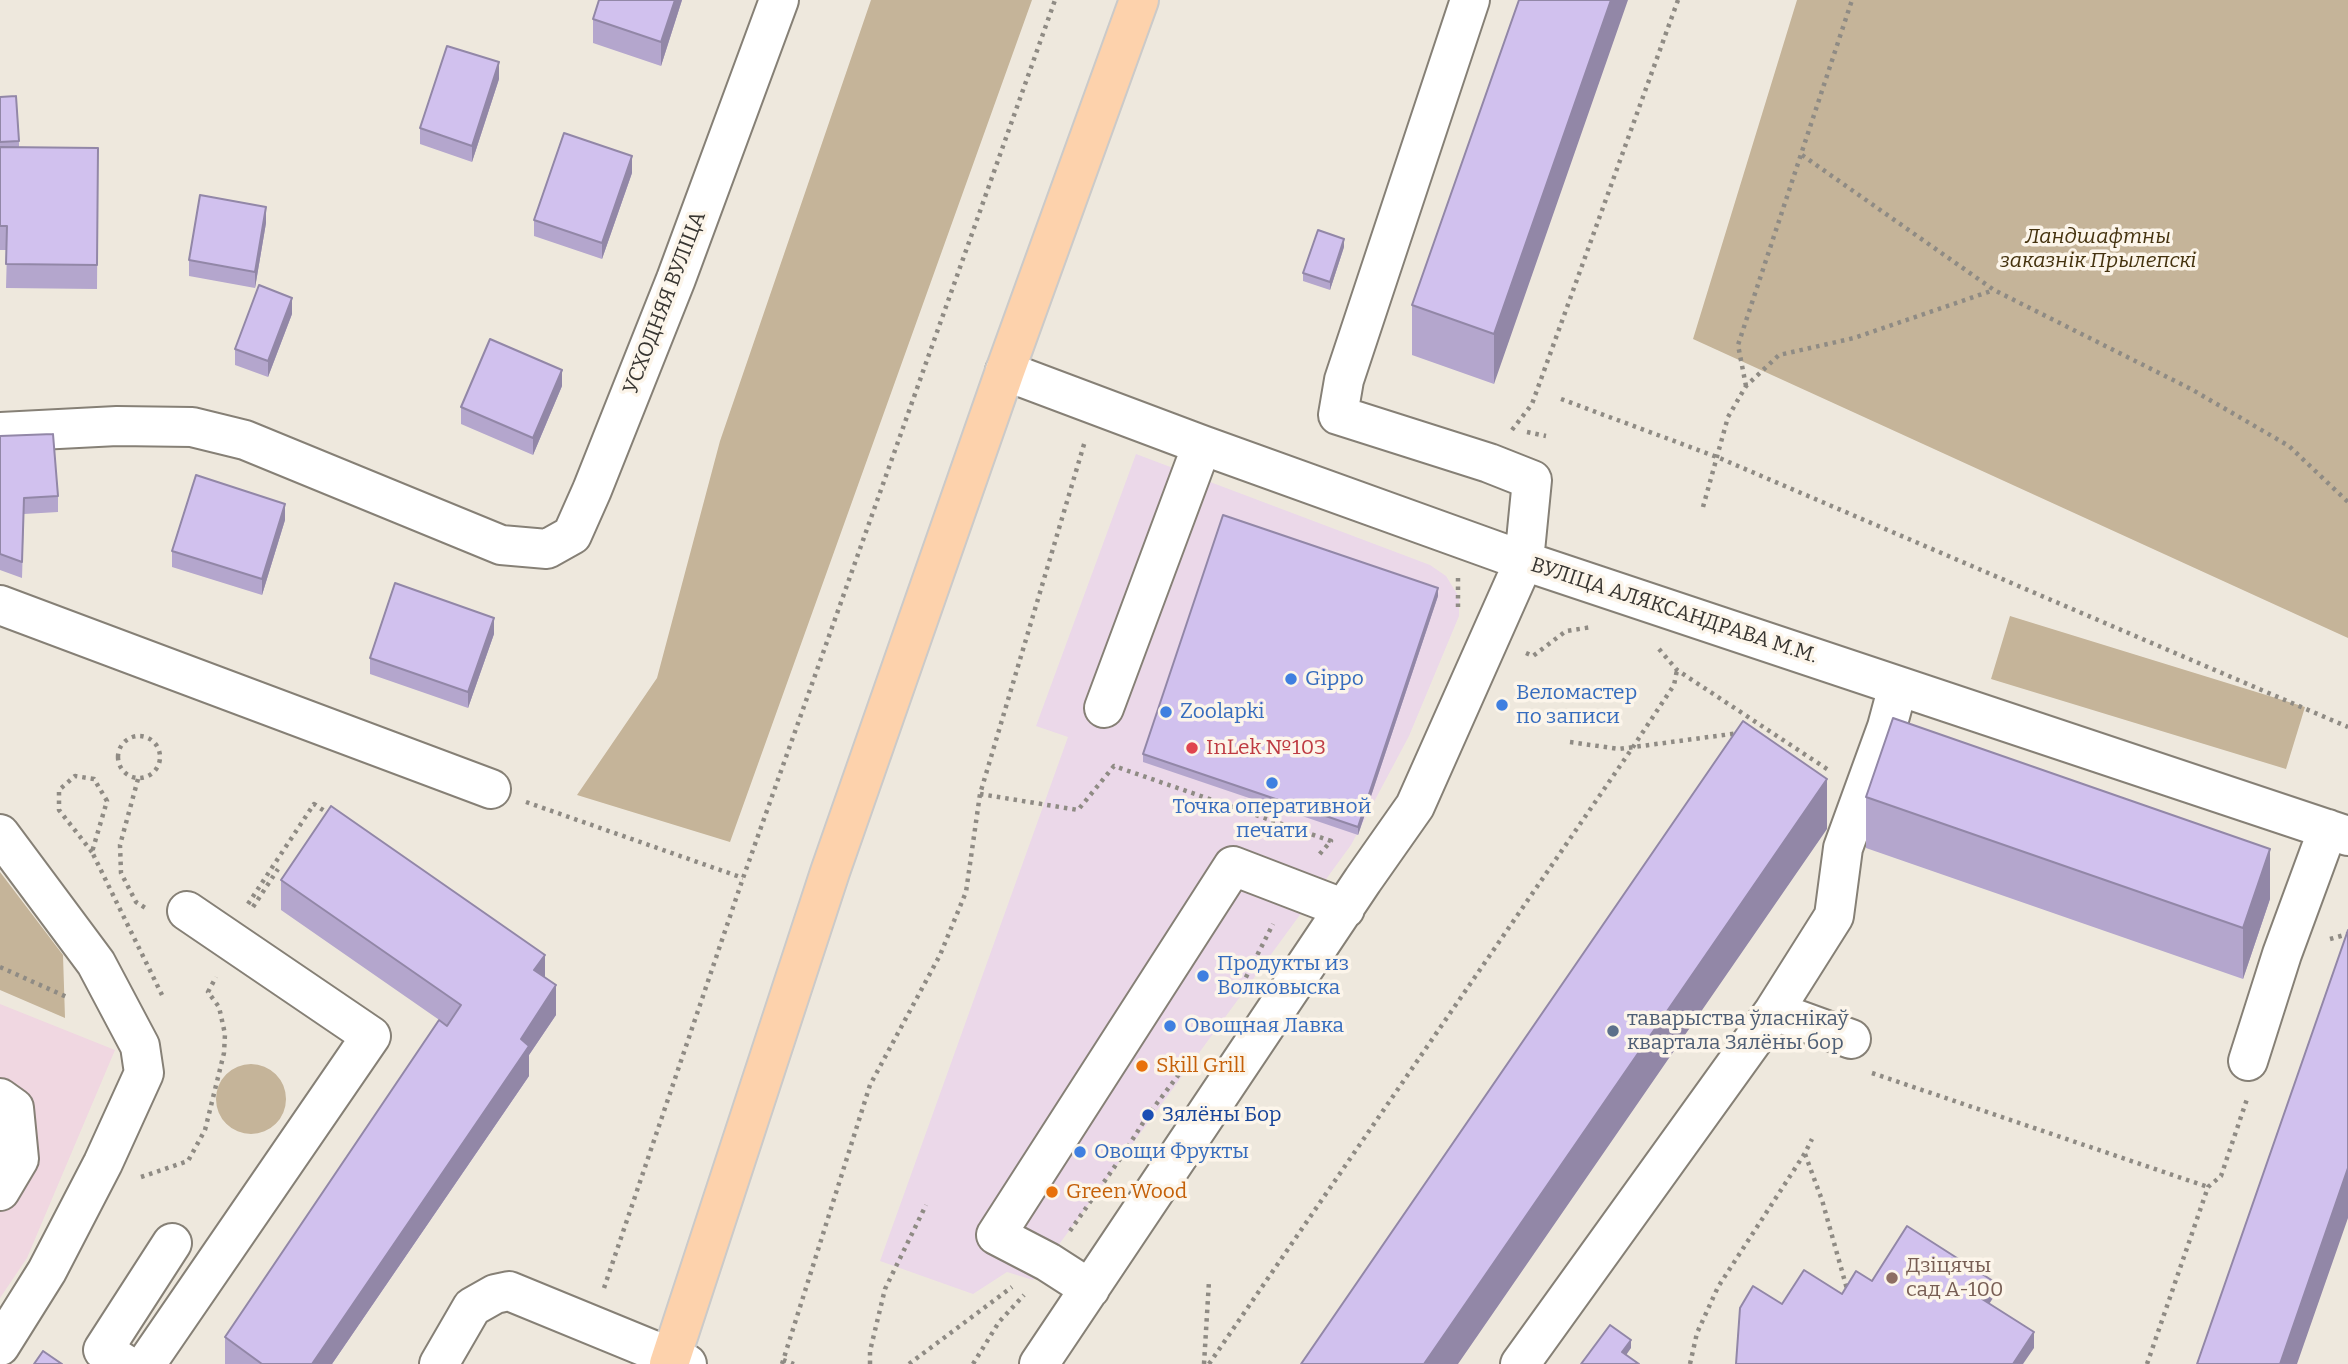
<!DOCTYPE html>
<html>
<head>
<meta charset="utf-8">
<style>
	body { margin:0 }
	canvas { display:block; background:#eee8dd }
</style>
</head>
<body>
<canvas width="2348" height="1364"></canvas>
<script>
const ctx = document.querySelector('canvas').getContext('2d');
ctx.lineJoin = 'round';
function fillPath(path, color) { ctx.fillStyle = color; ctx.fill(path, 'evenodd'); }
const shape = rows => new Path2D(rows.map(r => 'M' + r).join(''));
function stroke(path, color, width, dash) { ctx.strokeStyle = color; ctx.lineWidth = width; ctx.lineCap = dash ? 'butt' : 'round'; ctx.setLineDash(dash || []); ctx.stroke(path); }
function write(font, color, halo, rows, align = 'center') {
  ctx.font = font + ' Bitter,serif'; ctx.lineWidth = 7; ctx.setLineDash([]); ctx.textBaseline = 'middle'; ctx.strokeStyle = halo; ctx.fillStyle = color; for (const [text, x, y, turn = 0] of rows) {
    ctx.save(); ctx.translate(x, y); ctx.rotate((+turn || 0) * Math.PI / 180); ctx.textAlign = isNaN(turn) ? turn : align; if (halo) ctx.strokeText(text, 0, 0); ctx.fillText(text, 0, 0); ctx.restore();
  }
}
fillPath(shape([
	[1136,454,1430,565,1446,576,1459,597,1459,616,1409,736,1351,845,1033,1280,1007,1272,973,1294,880,1261,1068,737,1036,726]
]), '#ebd8e9');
fillPath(shape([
	[0,1004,115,1050,27,1258,0,1298]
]), '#f0d7e1');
fillPath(shape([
	[871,0,1032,0,730,842,577,795,657,678,720,441],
	[1797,0,2348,0,2348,638,1693,339],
	[2010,616,2305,707,2286,769,1991,679],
	[0,872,63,955,65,1018,0,990],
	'216 1099a35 35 0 1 1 70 0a35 35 0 1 1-70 0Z'
]), '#c5b499');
const minor = shape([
	[1005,371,1202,445,1524,561,2348,836],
	[0,432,117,426,192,427,245,440,501,545,547,549,572,535,592,490,676,279,779,0],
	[0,605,491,789],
	[1104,708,1202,445],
	[0,834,96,963,140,1046,144,1073,103,1163,47,1271,0,1346],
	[1774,1011,1851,1039],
	[2248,1061,2282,954,2328,829],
	[0,1098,14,1108,19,1159,0,1191],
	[1090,1289,1048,1262,996,1235,1233,866,1345,909],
	[125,1364,103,1350,172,1243],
	[146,1364,371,1036,187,911],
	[439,1364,472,1307,495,1294,509,1291,687,1364],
	[1039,1364,1363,880,1415,806,1524,561,1532,480,1489,463,1338,415,1344,380,1470,0],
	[1520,1364,1774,1011,1834,916,1843,848,1887,727,1898,686]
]);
const major = shape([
	[669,1364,830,872,1005,371,1139,0]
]);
stroke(minor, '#868076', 42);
stroke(major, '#cbcac9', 42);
stroke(shape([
	[1802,155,1994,290,2191,389,2289,446,2348,502],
	[1746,386,1738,345,1852,0],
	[1561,399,1717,457,2348,727],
	[1512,430,1532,404,1678,0],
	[1527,432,1546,436],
	[1703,507,1728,417,1746,386,1779,355,1854,338,1994,290],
	[1458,607,1458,578],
	[1659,649,1677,670,1830,771],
	[1526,653,1533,656,1566,631,1592,627],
	'118 757a21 21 0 1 1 42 0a21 21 0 1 1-42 0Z',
	[1570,742,1619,749,1739,733],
	[138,779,120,845,121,873,136,902,147,909],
	[980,794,1078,810,1114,766,1331,841,1318,856],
	[526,802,743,878],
	[92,852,59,810,59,790,75,776,94,779,107,801,92,852,162,995],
	[248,904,314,804,329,814],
	[253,907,278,869],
	[2330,939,2348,934],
	[0,967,69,998],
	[1242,985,1273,924],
	[1872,1073,2208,1187],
	[1805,1154,1822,1200,1847,1289],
	[141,1177,188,1161,205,1130,224,1053,225,1034,219,1007,208,992,216,977],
	[1070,1231,1122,1156,1148,1115,1196,1052],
	[604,1288,743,878,1055,0],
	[783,1360,794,1364],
	[782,1364,870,1085,940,955,966,892,980,794,1085,441],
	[870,1364,870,1351,885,1289,926,1205],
	[909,1364,1012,1287],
	[973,1364,999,1322,1024,1295],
	[1204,1364,1209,1281],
	[1209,1364,1633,747,1674,685,1677,670],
	[1690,1364,1697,1333,1718,1287,1805,1153,1812,1139],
	[2147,1364,2208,1187,2221,1176,2247,1099]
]), '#8f8b84', 4.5, [3.5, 5]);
stroke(minor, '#fff', 38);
stroke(major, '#fdd2ac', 38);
fillPath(shape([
	[682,0,661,66,593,43,593,19],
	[1519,0,1494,384,1412,355,1412,305],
	[499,79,472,162,420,144,420,128],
	[0,97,19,141,19,147,98,148,97,289,6,288,7,250,0,250],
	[632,173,602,259,534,236,534,220],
	[266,223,255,288,189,276,189,260],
	[1344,247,1330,290,1303,281,1303,273],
	[292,314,268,377,235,365,235,349],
	[562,386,533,455,461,424,461,407],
	[0,436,58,496,58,512,24,514,22,578,0,570],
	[285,520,262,595,172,567,172,551],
	[1438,596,1358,835,1143,762,1143,754],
	[494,634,468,708,370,674,370,658],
	[1866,797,2270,899,2243,979,1866,848],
	[281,880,545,977,556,1015,529,1055,529,1076,332,1364,225,1364,225,1337,448,1026,281,910]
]), '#b4a6cd');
fillPath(shape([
	[675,0,682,0,661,66,661,42],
	[1611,0,1628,0,1494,384,1494,334],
	[499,62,499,79,472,162,472,146],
	[632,156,632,173,602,259,602,243],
	[266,207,266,223,255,288,255,272],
	[1344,239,1344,247,1330,290,1330,282],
	[292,298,292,314,268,377,268,361],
	[562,370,562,386,533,455,533,438],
	[285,504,285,520,262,595,262,579],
	[1438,588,1438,596,1358,835,1358,827],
	[494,618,494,634,468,708,468,692],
	[1827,779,1827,829,1458,1364,1424,1364],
	[2270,849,2270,899,2243,979,2243,928],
	[545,955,545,985,534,970],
	[556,985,556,1015,529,1055,529,1076,332,1364,312,1364],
	[2348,1168,2348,1218,2297,1364,2280,1364],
	[1993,1281,1993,1298,1982,1315,1982,1299],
	[2034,1332,2034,1348,2023,1364,2013,1364],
	[1631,1340,1631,1348,1622,1361,1622,1352]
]), '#9287a7');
const building = shape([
	[599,0,675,0,661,42,593,19,599,0],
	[1519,0,1611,0,1494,334,1412,305,1519,0],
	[447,46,499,62,472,146,420,128,447,46],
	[16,96,19,141,0,142,0,97,16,96],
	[564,133,632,156,602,243,534,220,564,133],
	[0,147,98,148,97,265,6,264,7,226,0,226,0,147],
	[200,195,266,207,255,272,189,260,200,195],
	[1318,230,1344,239,1330,282,1303,273,1318,230],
	[259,285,292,298,268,361,235,349,259,285],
	[490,339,562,370,533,438,461,407,490,339],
	[53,434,58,496,24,498,22,562,0,554,0,436,53,434],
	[196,475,285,504,262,579,172,551,196,475],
	[1223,515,1438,588,1358,827,1143,754,1223,515],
	[395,583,494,618,468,692,370,658,395,583],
	[1893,718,2270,849,2243,928,1866,797,1893,718],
	[1743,721,1827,779,1424,1364,1301,1364,1743,721],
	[331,806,545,955,534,970,556,985,521,1039,529,1046,312,1364,262,1364,225,1337,439,1020,447,1026,461,1005,281,880,331,806],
	[2348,930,2348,1168,2280,1364,2197,1364,2348,930],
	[1907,1226,1993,1281,1982,1299,2034,1332,2013,1364,1736,1364,1740,1308,1753,1286,1782,1304,1804,1270,1842,1294,1856,1271,1872,1281,1907,1226],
	[1610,1325,1631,1340,1622,1352,1639,1364,1581,1364,1610,1325],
	[43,1351,62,1364,34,1364,43,1351]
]);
fillPath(building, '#d1c1ee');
stroke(building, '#9287a7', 2);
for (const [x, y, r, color] of [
	[1291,679,7,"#3f7fe0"],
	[1502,705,7,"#3f7fe0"],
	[1166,712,7,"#3f7fe0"],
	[1192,748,7,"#e0444e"],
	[1272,783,7,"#3f7fe0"],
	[1203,976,7,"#3f7fe0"],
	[1170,1026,7,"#3f7fe0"],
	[1613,1031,7,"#5c6f8a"],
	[1142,1066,7,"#e8710a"],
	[1148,1115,7,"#1a4fb4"],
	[1080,1152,7,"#3f7fe0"],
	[1052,1192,7,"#e8710a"],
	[1892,1278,7,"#8d6e63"]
]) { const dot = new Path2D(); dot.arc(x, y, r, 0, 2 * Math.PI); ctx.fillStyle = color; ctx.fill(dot); stroke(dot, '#fcf5ea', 2.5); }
write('italic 21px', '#44320e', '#fcf5ea', [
	["Ландшафтны",2098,237],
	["заказнік Прылепскі",2098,261]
]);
write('21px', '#373531', '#fcf5ea', [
	["УСХОДНЯЯ ВУЛІЦА",665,303,-69],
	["ВУЛІЦА АЛЯКСАНДРАВА М.М.",1674,611,18]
]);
write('21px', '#366cbe', '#fcf5ea', [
	["Gippo",1305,679],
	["Веломастер",1516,693],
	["по записи",1516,717],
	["Zoolapki",1180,712],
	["Точка оперативной",1272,807,"center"],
	["печати",1272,831,"center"],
	["Продукты из",1217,964],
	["Волковыска",1217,988],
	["Овощная Лавка",1184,1026],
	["Овощи Фрукты",1094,1152]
], 'left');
write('21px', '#be3a42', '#fcf5ea', [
	["InLek №103",1206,748]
], 'left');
write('21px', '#4e5e75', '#fcf5ea', [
	["таварыства ўласнікаў",1627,1019],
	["квартала Зялёны бор",1627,1043]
], 'left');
write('21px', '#c56008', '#fcf5ea', [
	["Skill Grill",1156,1066],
	["Green Wood",1066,1192]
], 'left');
write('21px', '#164399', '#fcf5ea', [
	["Зялёны Бор",1162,1115]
], 'left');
write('21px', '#785e54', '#fcf5ea', [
	["Дзіцячы",1906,1266],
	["сад А-100",1906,1290]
], 'left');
</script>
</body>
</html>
